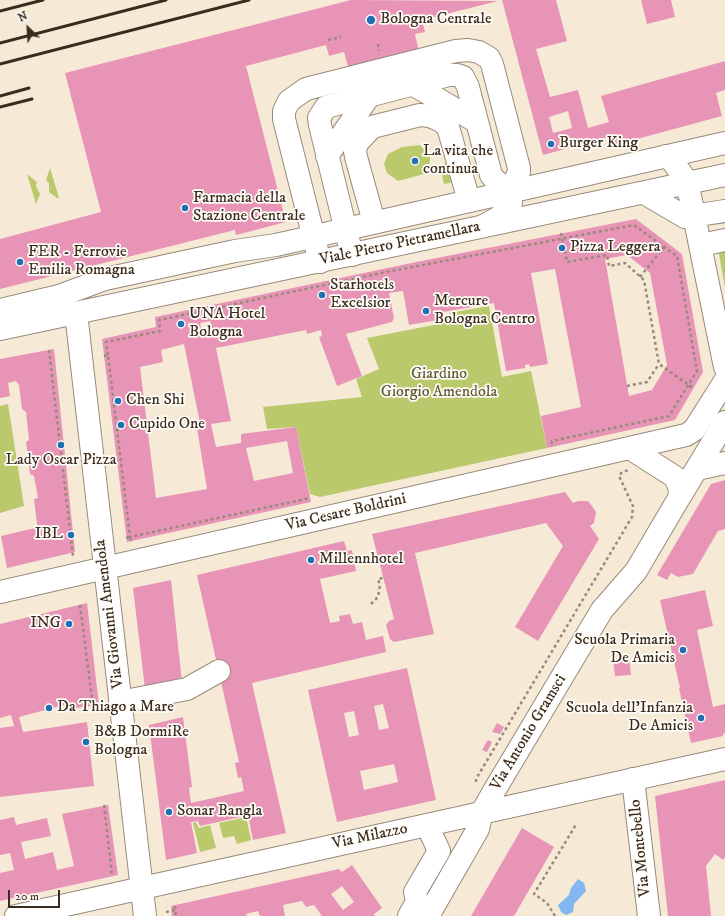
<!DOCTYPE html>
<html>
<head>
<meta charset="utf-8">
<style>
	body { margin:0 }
	#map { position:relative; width:725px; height:916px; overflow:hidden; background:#f6ead6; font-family:"IM FELL DW Pica",serif }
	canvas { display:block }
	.north { position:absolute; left:8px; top:8px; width:40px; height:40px; -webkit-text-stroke:3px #fdfcf7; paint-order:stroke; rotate:335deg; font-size:11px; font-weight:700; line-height:16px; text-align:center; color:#3b2a1e }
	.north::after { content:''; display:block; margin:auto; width:14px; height:18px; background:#3b2a1e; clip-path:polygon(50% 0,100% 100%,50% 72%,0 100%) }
	.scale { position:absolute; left:8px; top:890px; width:52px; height:18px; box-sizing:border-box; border:2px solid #3b2a1e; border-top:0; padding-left:5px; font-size:12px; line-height:14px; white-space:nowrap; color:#3b2a1e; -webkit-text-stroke:3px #fdfcf7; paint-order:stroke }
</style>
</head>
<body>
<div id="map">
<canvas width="725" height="916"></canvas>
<div class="north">N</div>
<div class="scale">20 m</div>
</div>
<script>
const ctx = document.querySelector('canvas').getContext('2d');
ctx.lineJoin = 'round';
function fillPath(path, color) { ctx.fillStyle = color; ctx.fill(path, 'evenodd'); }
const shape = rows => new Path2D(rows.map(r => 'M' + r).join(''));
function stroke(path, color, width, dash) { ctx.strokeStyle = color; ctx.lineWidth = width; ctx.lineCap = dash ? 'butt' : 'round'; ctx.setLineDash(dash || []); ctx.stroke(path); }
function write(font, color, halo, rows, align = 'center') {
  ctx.font = font + ' "IM FELL DW Pica",serif'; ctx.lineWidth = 3.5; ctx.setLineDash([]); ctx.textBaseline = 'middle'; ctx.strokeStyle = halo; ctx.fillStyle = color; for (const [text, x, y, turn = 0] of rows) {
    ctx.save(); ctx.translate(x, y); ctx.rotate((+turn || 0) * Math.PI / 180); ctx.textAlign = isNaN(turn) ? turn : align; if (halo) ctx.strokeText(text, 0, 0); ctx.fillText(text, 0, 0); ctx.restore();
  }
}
fillPath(shape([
	[420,145,430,157,430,162,426,171,423,172,424,174,398,181,387,173,384,164,388,154,402,147],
	[453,161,454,182,444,184,442,175,445,163],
	[50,168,59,198,57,198,49,192,49,183,46,180],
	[27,174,37,182,36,186,40,194,36,204],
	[720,251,725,252,725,288,719,254],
	[489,306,502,377,531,371,547,448,320,497,310,494,296,427,267,429,263,407,362,397,356,379,379,369,367,338,449,322,449,313],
	[8,404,24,506,0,513,0,406],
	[245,812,251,840,237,844,234,836,223,838,219,823,242,818,242,813],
	[196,822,199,828,210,825,216,848,200,852,193,823]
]), '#b9c96c');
fillPath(shape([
	[578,879,584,883,586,891,574,904,573,912,566,915,561,912,558,905,569,895,571,888]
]), '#83b7f1');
fillPath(shape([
	[351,0,498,1,422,20,425,32,415,34,419,52,349,70,344,52,329,56,326,45,246,66,286,222,236,235,235,230,0,289,0,239,101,212,65,73],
	[502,0,556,0,567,41,536,49,550,97,578,90,588,128,609,122,601,96,725,61,725,90,716,93,722,116,615,145,612,136,543,155],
	[568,111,572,128,553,133,549,117],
	[641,0,671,0,675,17,647,24],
	[636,219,682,254,703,372,675,420,547,448,541,416,581,407,555,269,531,273,548,364,530,367,529,364,525,365,525,368,506,371,494,303,443,312,444,319,409,325,403,291,389,293,394,318,392,322,346,334,362,376,337,386,319,337,322,336,321,330,307,334,306,330,216,348,231,421,211,424,216,447,241,443,241,434,296,427,311,502,127,542,102,339,156,327,155,317,416,262],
	[627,255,650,273,667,365,652,390,629,396,605,259],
	[210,321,213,334,203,336,200,323],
	[184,344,201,428,197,428,207,489,156,498,140,367,163,362,161,350],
	[287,441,293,473,254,481,246,448],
	[54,349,75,552,7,568,1,536,39,527,37,524,34,499,38,498,34,476,30,474,26,442,29,440,26,412,22,409,19,385,16,381,8,383,10,396,0,398,0,359],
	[725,480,725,529,718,531,693,574,678,577,671,573,667,580,657,575,711,484],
	[565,492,573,503,578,501,588,501,592,506,596,512,594,523,590,526,599,539,538,641,515,627,563,546,546,523,415,553,434,634,394,642,390,639,386,625,389,621,394,619,372,534],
	[344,541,347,551,352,550,356,571,320,579,330,623,340,621,339,616,350,614,353,624,362,622,366,640,383,636,386,652,252,683,286,833,253,840,247,810,241,812,241,817,200,826,198,821,191,822,197,853,166,860,149,725,183,717,192,787,189,788,191,803,244,791,241,777,238,778,235,763,239,762,197,575],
	[171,580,182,682,145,689,133,588],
	[705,590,713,626,697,630,713,707,725,704,725,733,723,734,723,736,691,743,679,688,680,688,660,600],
	[87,603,99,705,68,709,68,704,19,717,23,732,87,722,94,786,0,797,0,728,14,726,11,715,0,718,0,624],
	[629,657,631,675,615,676,613,659],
	[407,668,436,800,337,822,308,690],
	[383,704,389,728,379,730,374,706],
	[354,711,359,735,349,737,344,713],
	[394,764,398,782,364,790,360,771],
	[497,723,504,727,500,734,492,732],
	[488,740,492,742,487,752,482,750],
	[725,780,725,857,723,860,715,854,706,866,711,916,668,916,655,796],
	[108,805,118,875,0,901,0,873,14,870,10,853,0,855,0,820,14,817,16,825,47,818,51,836,21,842,25,859,53,852,57,870,74,866,62,814],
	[522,828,554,847,514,916,471,916],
	[352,865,382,908,374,914,375,916,322,916,314,905,306,907,302,901,283,905,285,916,260,916,258,911,246,914,247,916,172,916,171,906,339,869,342,872],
	[342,886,354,902,343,910,331,894]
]), '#e794b7');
const minor = shape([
	[412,84,477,122],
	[327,156,370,95],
	[666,156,673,162,683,176,690,196,725,367],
	[644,193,685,217,725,211],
	[374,222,356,157,355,151,357,143,372,127,420,115,430,116,441,121,448,127,469,201],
	[701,245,725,240],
	[352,255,320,125,319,118,326,107,449,75,457,75,463,77,468,87,491,175,495,180,510,192],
	[320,262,284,119,284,111,289,101,306,89,456,51,468,50,479,52,489,58,492,64,519,168,519,172,510,192,511,203,508,208,498,218,483,226],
	[76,313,145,916],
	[697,469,725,463],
	[679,498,725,422],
	[0,592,686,435,694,430,725,381],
	[120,702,187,689,219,671],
	[633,779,649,916],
	[16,916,725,759],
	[409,916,417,902,415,892,439,851,427,825],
	[428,916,478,829,482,812,494,791,602,610,636,571,679,498,680,489,675,477,631,449]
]);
const major = shape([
	[0,310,59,296,105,279,235,251,276,245,725,143],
	[0,329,725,175]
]);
stroke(minor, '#988a7a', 24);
stroke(major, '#988a7a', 24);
stroke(shape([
	[328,40,341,37],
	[378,44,379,51],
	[561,233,567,262,607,255,609,266,625,263,644,280,659,364,693,388],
	[640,277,664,247],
	[49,350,73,556],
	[108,355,106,342,160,331,159,320,386,272,634,225,677,256,697,371,669,416,552,441,551,447],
	[104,356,108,355,130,537,310,498],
	[627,386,647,382,659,364],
	[126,538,130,537,131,541],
	[371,604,378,597,380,585,378,579,383,578],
	[80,605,93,706],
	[476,782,476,779,632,517,633,506,619,476,622,472,629,470],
	[104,805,112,875],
	[175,906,176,916],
	[166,912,175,910],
	[555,916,547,903,534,894,577,823]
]), '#988a7a', 2.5, [3, 3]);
stroke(minor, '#fff', 22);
stroke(major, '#fff', 22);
stroke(shape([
	[0,11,43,0],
	[0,43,166,0],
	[0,64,249,0],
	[0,96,29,88],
	[0,107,32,99]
]), '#3b2a1e', 3);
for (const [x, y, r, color] of [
	[371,20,5,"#1f6fb2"],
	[551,144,4,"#1f6fb2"],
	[415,161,4,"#1f6fb2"],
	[185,208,4,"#1f6fb2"],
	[562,248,4,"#1f6fb2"],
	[20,262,4,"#1f6fb2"],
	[322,295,4,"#1f6fb2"],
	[426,311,4,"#1f6fb2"],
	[181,324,4,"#1f6fb2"],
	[118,401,4,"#1f6fb2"],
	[121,425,4,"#1f6fb2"],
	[61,445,4,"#1f6fb2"],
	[71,535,4,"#1f6fb2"],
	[311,560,4,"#1f6fb2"],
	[69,624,4,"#1f6fb2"],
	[683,650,4,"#1f6fb2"],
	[49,708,4,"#1f6fb2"],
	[701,718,4,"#1f6fb2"],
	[86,742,4,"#1f6fb2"],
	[169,812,4,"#1f6fb2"]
]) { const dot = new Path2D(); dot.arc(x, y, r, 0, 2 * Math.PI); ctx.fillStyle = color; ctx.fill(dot); stroke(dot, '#fdfcf7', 1.5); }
write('16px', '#3b2a1e', '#fdfcf7', [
	["Bologna Centrale",380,20],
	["Burger King",559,144],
	["La vita che",423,152],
	["continua",423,170],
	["Farmacia della",193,199],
	["Stazione Centrale",193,217],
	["Pizza Leggera",570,248],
	["FER - Ferrovie",28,253],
	["Emilia Romagna",28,271],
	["Starhotels",330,286],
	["Excelsior",330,304],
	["Mercure",434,302],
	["Bologna Centro",434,320],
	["UNA Hotel",189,315],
	["Bologna",189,333],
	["Chen Shi",126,401],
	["Cupido One",129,425],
	["Lady Oscar Pizza",61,461,"center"],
	["IBL",63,535,"right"],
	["Millennhotel",319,560],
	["ING",61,624,"right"],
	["Scuola Primaria",675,641,"right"],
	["De Amicis",675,659,"right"],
	["Da Thiago a Mare",57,708],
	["Scuola dell'Infanzia",693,709,"right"],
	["De Amicis",693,727,"right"],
	["B&B DormiRe",94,733],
	["Bologna",94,751],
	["Sonar Bangla",177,812]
], 'left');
write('16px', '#3b2a1e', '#fdfcf7', [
	["Viale Pietro Pietramellara",400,244,-12],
	["Via Cesare Boldrini",346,513,-13],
	["Via Giovanni Amendola",110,614,-97],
	["Via Antonio Gramsci",529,733,-59],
	["Via Milazzo",370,837,-12],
	["Via Montebello",641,848,-96]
]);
write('16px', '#615a35', '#fdfcf7', [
	["Giardino",439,375],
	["Giorgio Amendola",439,393]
]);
</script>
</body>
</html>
